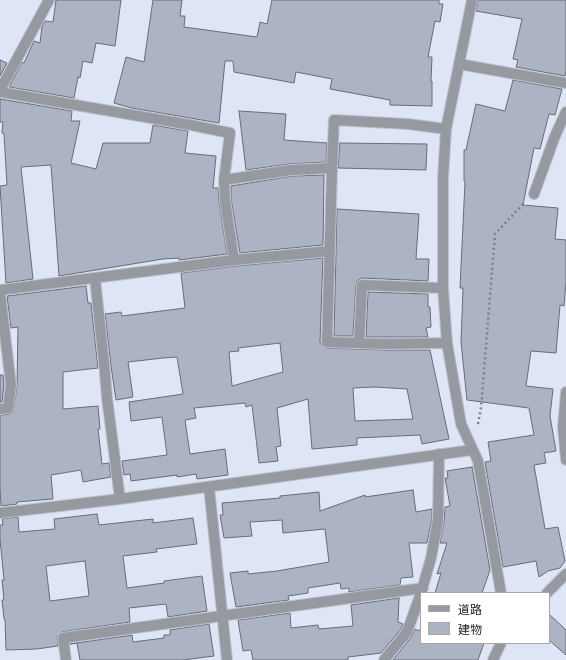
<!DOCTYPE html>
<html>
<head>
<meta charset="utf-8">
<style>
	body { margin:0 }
	#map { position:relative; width:566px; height:660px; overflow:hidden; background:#dee5f5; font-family:Mulish,"Noto Sans JP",sans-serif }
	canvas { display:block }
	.legend { position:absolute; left:420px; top:592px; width:130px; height:52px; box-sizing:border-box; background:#fff; border:1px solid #a6a7a9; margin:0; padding:5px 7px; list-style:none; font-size:12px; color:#202228 }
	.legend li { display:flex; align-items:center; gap:8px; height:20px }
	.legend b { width:20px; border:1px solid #a6a7a9 }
</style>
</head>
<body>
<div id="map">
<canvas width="566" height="660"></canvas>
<ul class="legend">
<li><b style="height:5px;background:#9699a0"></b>道路</li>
<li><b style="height:11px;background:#acb3c2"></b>建物</li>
</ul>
</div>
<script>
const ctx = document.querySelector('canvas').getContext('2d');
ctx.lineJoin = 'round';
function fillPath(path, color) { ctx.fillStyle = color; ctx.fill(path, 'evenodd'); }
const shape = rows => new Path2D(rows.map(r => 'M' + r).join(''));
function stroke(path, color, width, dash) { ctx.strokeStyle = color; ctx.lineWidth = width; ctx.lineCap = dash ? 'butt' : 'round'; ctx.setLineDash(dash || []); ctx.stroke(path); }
const building = shape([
	[56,0,121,0,115,46,96,43,92,63,83,61,80,78,78,77,74,98,9,87,22,62,24,63,34,41,40,43,42,26,45,21,53,22,56,0],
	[153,0,182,0,180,16,185,16,184,27,257,37,260,22,267,24,272,0,439,0,439,4,443,4,440,22,435,21,428,57,432,57,431,81,432,81,432,106,390,105,390,100,330,89,332,79,296,72,294,83,234,72,233,61,225,61,219,123,132,108,114,103,126,57,144,62,153,0],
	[478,0,566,0,566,71,565,76,516,67,518,60,513,59,522,19,476,11,478,0],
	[0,60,7,63,0,76,0,60],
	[513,80,562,89,555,115,549,114,540,149,534,148,523,205,558,208,555,239,566,240,566,282,564,306,560,305,556,353,531,351,526,386,553,389,550,416,556,451,544,453,546,463,534,465,545,529,558,527,565,561,560,568,548,571,539,577,536,561,503,567,485,462,491,461,488,442,534,435,529,408,467,400,461,342,463,288,460,288,465,182,464,181,464,150,466,150,476,104,505,111,513,80],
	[0,99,72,111,71,121,80,121,71,163,96,169,103,143,150,143,153,125,188,131,185,153,216,156,213,188,218,188,219,201,227,254,179,260,179,258,163,259,59,276,51,165,21,167,33,279,6,283,0,186,7,185,4,134,2,133,3,122,0,122,0,99],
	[239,111,286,114,284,140,327,143,326,162,290,164,246,170,239,111],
	[340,143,427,144,426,170,338,168,340,143],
	[324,175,323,245,240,253,231,199,231,186,292,176,324,175],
	[337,209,419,214,416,259,429,259,428,281,362,278,357,281,356,285,353,336,334,336,337,209],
	[323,258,320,342,322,345,327,348,385,350,430,350,449,439,422,444,420,435,357,438,357,445,312,449,308,399,277,408,281,446,276,447,278,461,259,463,252,405,246,407,245,403,194,408,196,418,185,420,190,454,225,449,228,475,197,479,196,474,177,477,177,475,131,481,130,474,124,475,122,461,167,455,162,417,131,421,129,402,183,394,177,357,163,358,128,362,133,397,116,400,111,366,105,314,121,312,122,316,185,308,181,273,235,266,323,258],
	[280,343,283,372,232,386,229,352,239,351,238,348,280,343],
	[375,387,407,389,413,419,355,421,353,388,375,387],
	[86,286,88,303,91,303,98,368,63,372,63,409,98,406,100,429,98,429,102,464,109,463,111,477,83,482,81,470,51,475,53,499,17,502,17,504,1,506,0,488,0,415,10,414,13,412,17,386,18,327,11,328,7,296,86,286],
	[368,292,428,294,428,307,430,307,431,327,426,328,428,337,366,337,368,292],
	[0,375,3,375,4,385,2,402,0,402,0,375],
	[472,467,490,570,482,593,435,593,441,573,437,574,447,543,440,543,444,521,445,507,450,506,445,478,448,478,447,471,472,467],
	[413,490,416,512,432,509,432,519,427,543,409,543,413,577,401,578,400,585,349,592,349,588,341,589,340,583,308,588,308,593,288,596,289,600,236,607,230,573,248,571,248,574,277,571,329,562,325,529,283,533,282,520,250,522,252,536,224,538,220,515,223,515,222,503,280,498,280,496,319,492,320,511,365,495,365,497,413,490],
	[97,514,99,525,153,519,153,523,193,518,197,544,156,549,157,552,123,556,127,588,164,583,164,581,202,576,207,611,168,617,166,604,129,608,130,622,62,632,57,636,58,646,37,649,6,650,5,619,4,619,2,600,4,600,2,580,4,580,0,539,0,525,3,525,2,519,18,517,19,532,55,529,54,519,97,514],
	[85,561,89,596,50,601,46,566,85,561],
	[399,598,398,622,403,624,401,629,381,653,348,657,348,660,253,660,251,650,243,651,238,620,290,613,291,628,318,625,319,629,353,626,351,605,399,598],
	[549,614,566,630,566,655,549,640,549,614],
	[209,624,214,656,183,660,80,660,77,643,70,644,132,635,133,642,164,638,164,635,170,635,170,630,209,624],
	[421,628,421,643,484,643,478,660,393,660,412,636,415,629,419,631,421,628]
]);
fillPath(building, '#acb3c2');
stroke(building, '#666c7a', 1);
const service = shape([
	[0,90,49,0],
	[0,92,191,125,230,133,224,180,225,200,234,260],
	[224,180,291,170,332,168,327,342,385,344,447,343],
	[95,278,105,373],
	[0,290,234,260,330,251],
	[0,293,11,385,8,408],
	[359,343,362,285,443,288],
	[63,638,66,660]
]);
const minor = shape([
	[459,64,566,83],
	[332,168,334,120,408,124,446,129],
	[534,194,555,136,566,112],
	[105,373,107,398,120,499],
	[566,392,563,427,566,460],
	[0,409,8,408],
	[209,487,227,660],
	[0,513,120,499,472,450],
	[421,593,431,558,438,520,439,454],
	[547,593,566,574],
	[63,638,423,588],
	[384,660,407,632,421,593]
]);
const tertiary = shape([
	[472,0,446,129,443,178,443,288,447,343,461,424,478,461,501,593],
	[493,660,501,643]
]);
stroke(service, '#bcc2d0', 12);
stroke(minor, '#bcc2d0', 12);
stroke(tertiary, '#bcc2d0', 12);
stroke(shape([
	[478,424,481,408,495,234,524,203]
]), '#7c808b', 2.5, [2, 3]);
stroke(service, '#9699a0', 10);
stroke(minor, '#9699a0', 10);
stroke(tertiary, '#9699a0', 10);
</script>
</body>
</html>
